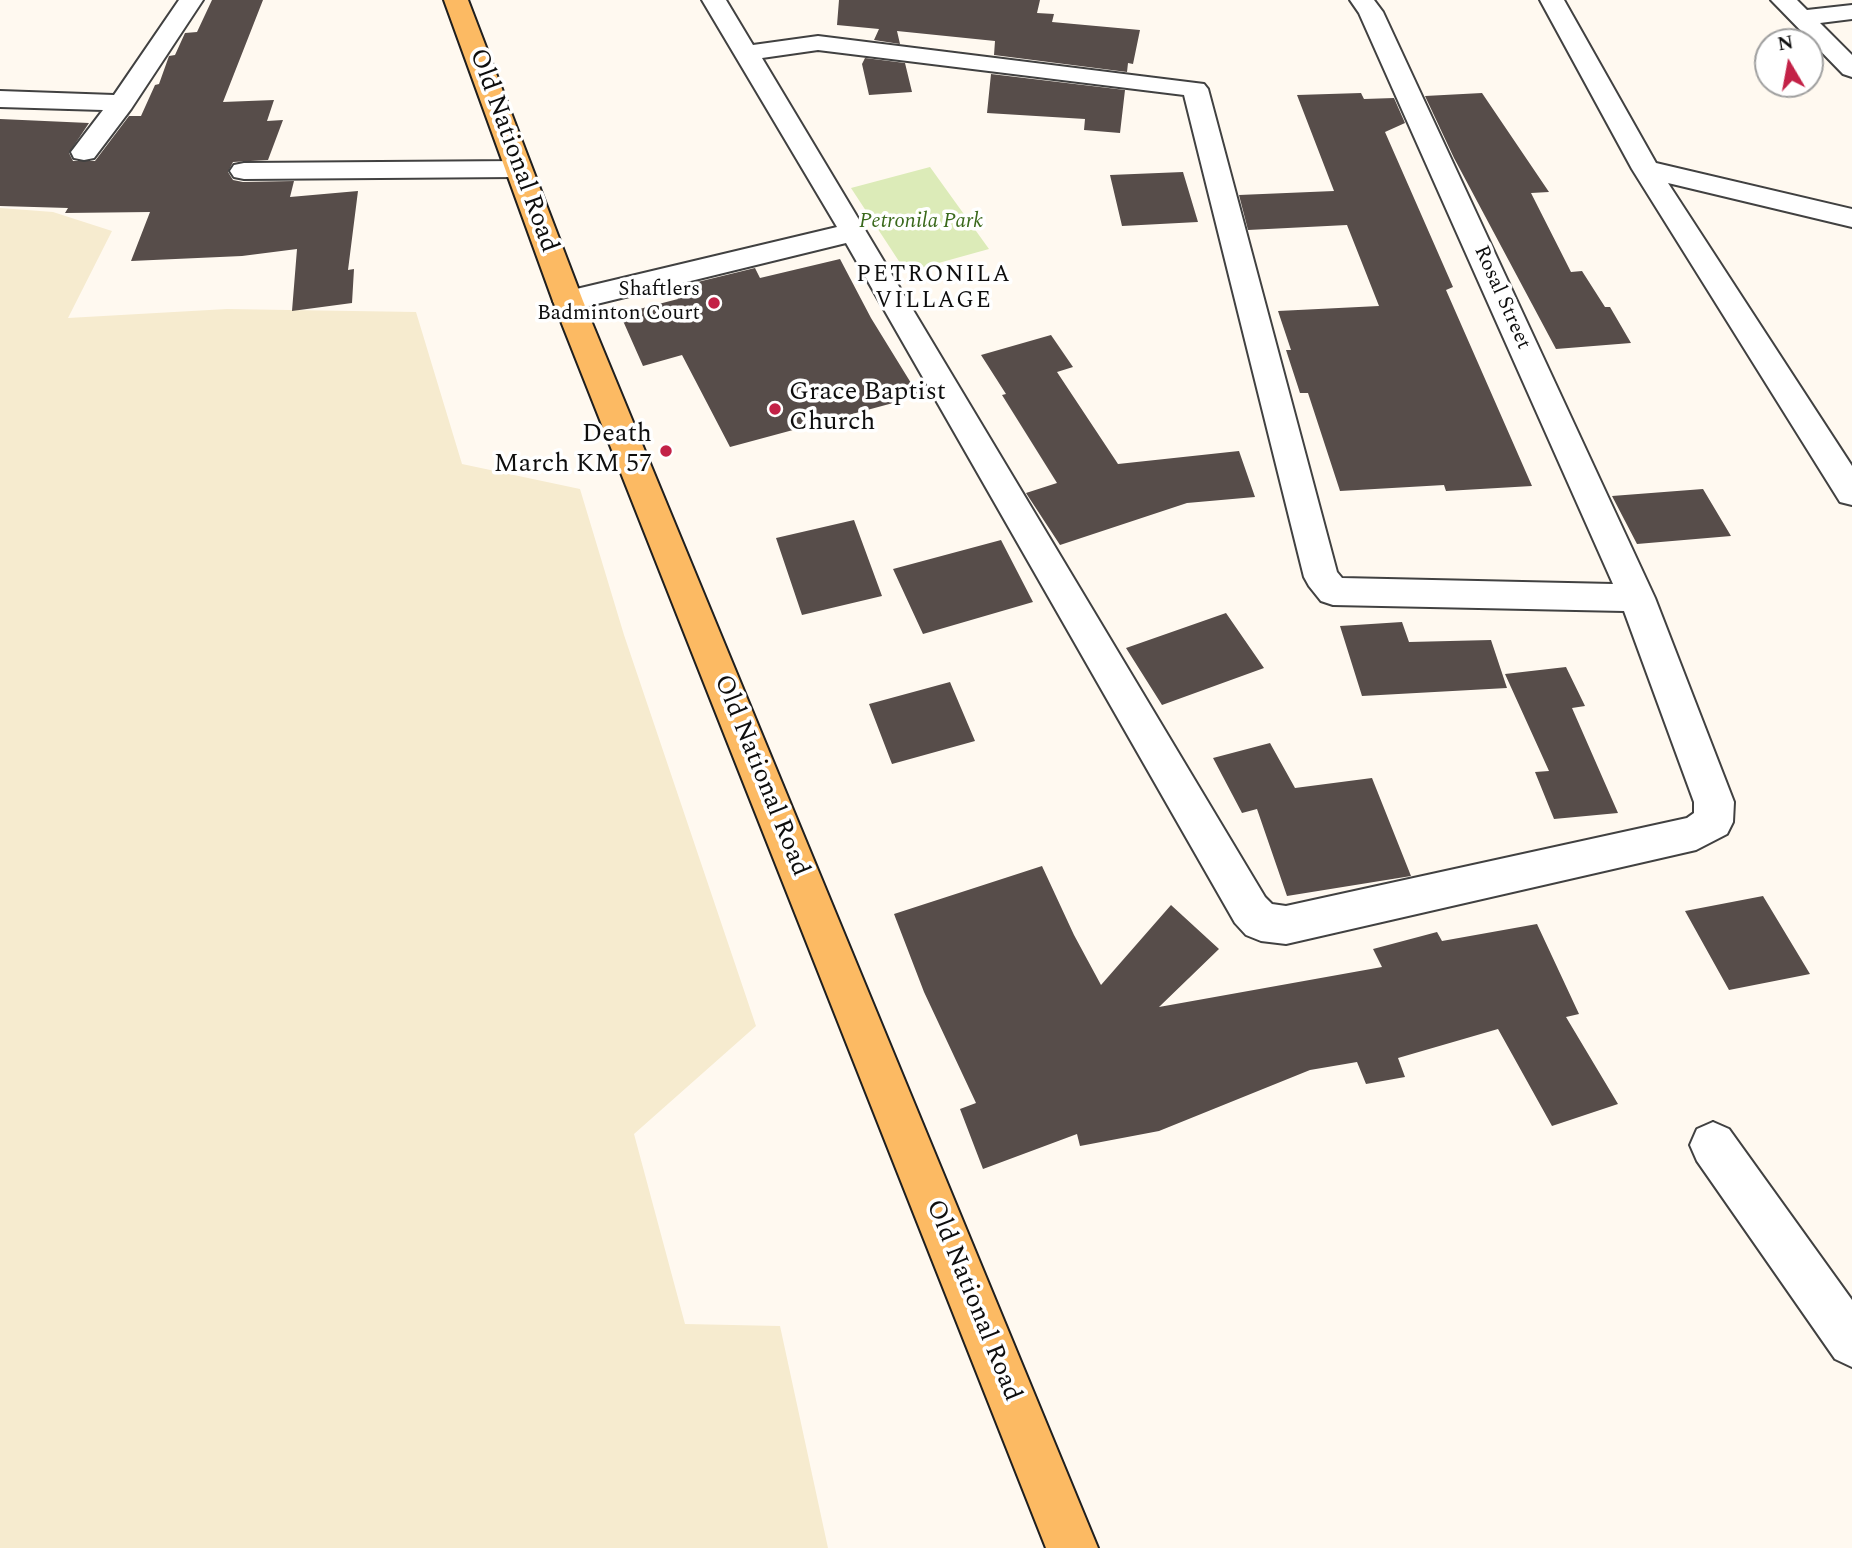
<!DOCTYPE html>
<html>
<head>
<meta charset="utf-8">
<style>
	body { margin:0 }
	#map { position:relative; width:1852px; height:1548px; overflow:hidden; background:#fff9f0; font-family:Spectral,serif }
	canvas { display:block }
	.north { position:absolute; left:1754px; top:28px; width:70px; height:70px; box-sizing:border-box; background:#fff; border:2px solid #9f9f9f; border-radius:50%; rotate:350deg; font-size:19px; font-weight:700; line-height:28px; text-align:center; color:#0e0e0e }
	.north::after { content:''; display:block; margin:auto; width:24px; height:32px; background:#c32247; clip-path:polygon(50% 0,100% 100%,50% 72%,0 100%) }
</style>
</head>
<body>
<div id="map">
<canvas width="1852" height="1548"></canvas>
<div class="north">N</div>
</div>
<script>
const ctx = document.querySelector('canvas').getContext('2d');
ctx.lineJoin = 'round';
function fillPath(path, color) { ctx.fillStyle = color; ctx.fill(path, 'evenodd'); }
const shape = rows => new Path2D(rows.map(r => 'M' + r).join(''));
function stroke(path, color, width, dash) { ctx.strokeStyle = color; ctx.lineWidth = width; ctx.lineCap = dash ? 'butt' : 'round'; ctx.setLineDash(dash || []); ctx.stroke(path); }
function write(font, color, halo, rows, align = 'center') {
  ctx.font = font + ' Spectral,serif'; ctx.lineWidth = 7; ctx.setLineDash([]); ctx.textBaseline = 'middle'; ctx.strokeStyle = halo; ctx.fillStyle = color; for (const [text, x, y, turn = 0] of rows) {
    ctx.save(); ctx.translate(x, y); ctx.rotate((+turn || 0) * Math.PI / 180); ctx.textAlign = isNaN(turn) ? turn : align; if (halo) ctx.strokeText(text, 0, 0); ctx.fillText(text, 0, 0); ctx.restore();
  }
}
fillPath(shape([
	[0,208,53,212,112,231,68,318,227,309,416,312,462,464,580,489,624,635,756,1026,634,1134,685,1324,780,1326,828,1548,0,1548]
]), '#f6ebcf');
fillPath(shape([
	[930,167,989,249,906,272,851,188]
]), '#dcebb8');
fillPath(shape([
	[212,0,263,0,223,102,274,100,267,121,283,120,268,160,233,162,228,172,233,180,243,182,294,181,290,197,358,191,348,270,354,269,352,303,292,311,297,249,242,256,131,261,150,212,65,213,68,208,0,206,0,119,89,123,69,153,73,161,95,161,129,116,141,116,155,85,159,84,169,56,175,55,185,33,197,32],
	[839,0,1040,0,1037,13,1054,14,1052,22,1140,30,1133,64,1128,63,1127,72,994,55,995,41,897,31,900,44,874,40,879,29,837,25],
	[865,58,905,63,912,92,869,95,862,64],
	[991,74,1125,90,1120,133,1084,130,1085,119,987,113],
	[1361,93,1364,99,1394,98,1405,123,1385,132,1453,287,1446,290,1532,486,1446,491,1444,485,1340,491,1308,393,1300,393,1286,350,1291,350,1278,311,1379,306,1347,225,1248,230,1239,195,1334,191,1297,95],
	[1482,93,1549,192,1531,193,1571,272,1582,271,1605,307,1610,307,1631,343,1556,349,1454,158,1425,96],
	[1183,172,1198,222,1122,226,1110,175],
	[840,259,871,318,919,396,730,447,682,355,643,366,620,314,678,299,673,288,755,268,760,278],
	[1051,335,1073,367,1057,372,1118,464,1239,451,1255,497,1187,503,1060,545,1026,493,1057,483,1002,395,1006,394,981,355],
	[1703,489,1731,536,1637,544,1612,496],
	[854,520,882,596,802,615,776,538],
	[1001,540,1033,602,923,634,893,569],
	[1226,613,1264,668,1162,705,1126,648],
	[1402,622,1409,642,1491,640,1507,688,1362,696,1340,626],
	[1566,667,1585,706,1572,708,1618,813,1554,819,1535,772,1549,771,1505,674],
	[950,682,975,741,892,764,869,704],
	[1270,743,1295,788,1372,778,1411,876,1287,896,1257,809,1242,813,1213,758],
	[1042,866,1074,935,1101,985,1171,905,1219,949,1159,1007,1382,967,1373,949,1437,932,1442,941,1537,924,1579,1014,1566,1017,1618,1104,1552,1126,1498,1029,1398,1058,1405,1077,1366,1084,1357,1062,1310,1070,1159,1131,1080,1146,1077,1134,983,1169,960,1109,976,1103,924,992,894,914],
	[1763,896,1810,974,1729,990,1685,911]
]), '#574d4a');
const minor = shape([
	[179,0,203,0,131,109,94,158,84,160,74,158,71,152,103,110,0,107,0,91,114,95,179,0],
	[702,0,726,0,753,45,818,36,1204,84,1208,89,1337,572,1342,578,1613,584,1359,13,1350,0,1374,0,1383,12,1655,598,1734,802,1733,822,1727,834,1696,850,1286,944,1261,941,1246,935,1235,923,846,243,568,311,558,308,553,301,558,294,568,291,837,227,702,0],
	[818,50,1184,95,1304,577,1309,586,1321,601,1333,605,1624,611,1694,802,1694,813,1687,818,1286,906,1272,904,1265,897,762,58,818,50],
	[1540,0,1564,0,1656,163,1852,209,1852,227,1668,183,1852,466,1852,505,1840,502,1632,169,1540,0],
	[1771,0,1797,0,1807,10,1852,5,1852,19,1820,23,1852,55,1852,77,1843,74,1771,0],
	[517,161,527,163,531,169,527,175,517,177,244,179,234,177,230,171,234,165,244,163,517,161],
	[1713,1122,1729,1129,1852,1300,1852,1367,1835,1359,1697,1161,1690,1145,1697,1129,1713,1122]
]);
const major = shape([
	[444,0,468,0,583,301,1098,1548,1046,1548,553,301,444,0]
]);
stroke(minor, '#414141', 4);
stroke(major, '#1f1f1f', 4);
fillPath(minor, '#fff');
fillPath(major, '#fcba63');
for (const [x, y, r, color] of [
	[714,303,7,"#c32247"],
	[775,409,7,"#c32247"],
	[666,451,7,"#c32247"]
]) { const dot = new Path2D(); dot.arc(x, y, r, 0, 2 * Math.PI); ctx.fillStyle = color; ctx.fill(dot); stroke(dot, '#fff', 2.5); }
write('italic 21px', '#3a691c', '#fff', [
	["Petronila Park",921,223]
]);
write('21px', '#0e0e0e', '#fff', [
	["Shaftlers",700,291],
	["Badminton Court",700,315]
], 'right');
write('21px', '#0e0e0e', '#fff', [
	["Rosal Street",1501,298,66]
]);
ctx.letterSpacing = '2px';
write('23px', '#0e0e0e', '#fff', [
	["PETRONILA",934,276],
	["VILLAGE",934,302]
]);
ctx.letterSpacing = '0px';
write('26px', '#0e0e0e', '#fff', [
	["Old National Road",512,151,70],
	["Old National Road",760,776,68],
	["Old National Road",972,1301,68]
]);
write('26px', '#0e0e0e', '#fff', [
	["Grace Baptist",789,394],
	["Church",789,424],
	["Death",652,436,"right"],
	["March KM 57",652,466,"right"]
], 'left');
</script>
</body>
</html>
